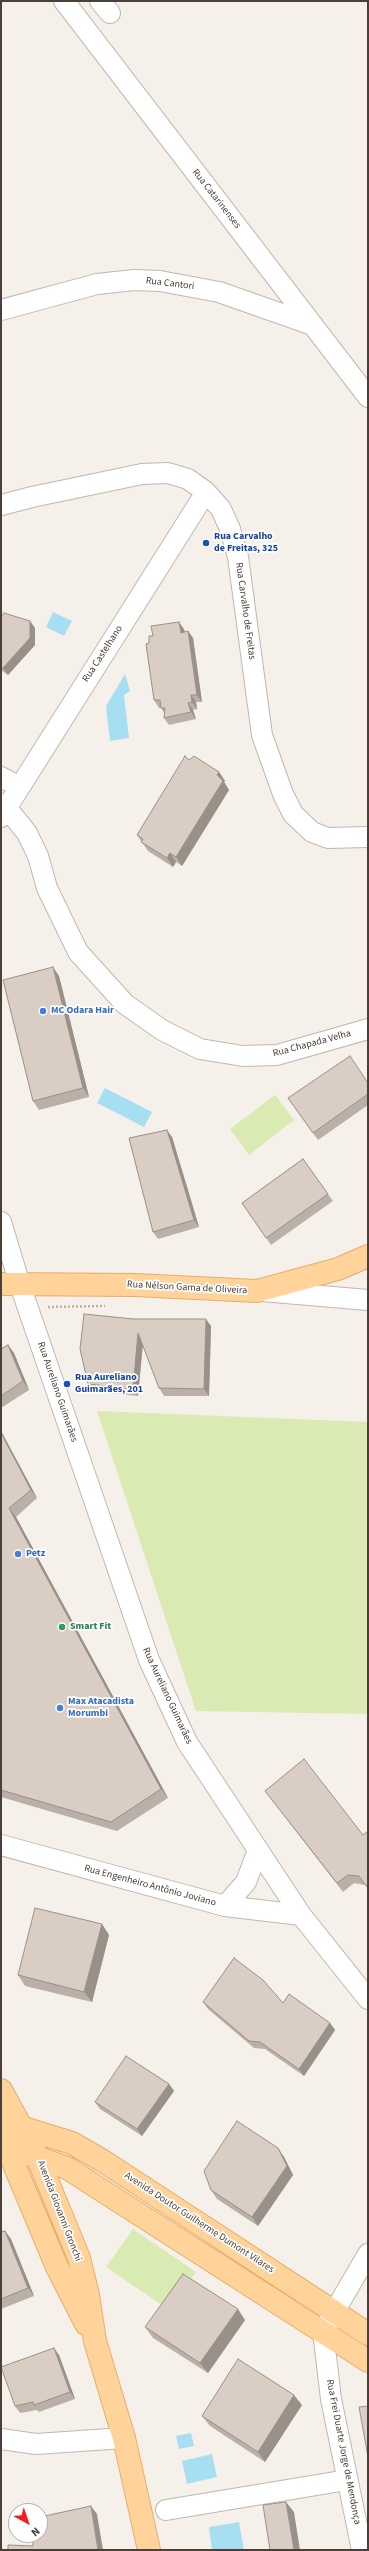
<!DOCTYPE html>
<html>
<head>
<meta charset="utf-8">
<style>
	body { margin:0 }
	#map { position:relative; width:369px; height:2551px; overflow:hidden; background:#f5f0ea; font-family:"Source Sans 3",sans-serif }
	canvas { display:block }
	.frame { position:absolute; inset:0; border:2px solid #4a4038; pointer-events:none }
	.north { position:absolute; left:8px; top:2503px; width:40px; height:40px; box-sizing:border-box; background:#fff; border:1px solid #b7b3af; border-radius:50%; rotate:140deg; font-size:11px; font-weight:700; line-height:16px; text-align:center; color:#4a4038 }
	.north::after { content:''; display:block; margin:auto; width:14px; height:18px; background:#fc1b1b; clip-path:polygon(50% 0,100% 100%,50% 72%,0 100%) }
</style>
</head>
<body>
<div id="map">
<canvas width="369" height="2551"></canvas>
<div class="frame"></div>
<div class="north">N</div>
</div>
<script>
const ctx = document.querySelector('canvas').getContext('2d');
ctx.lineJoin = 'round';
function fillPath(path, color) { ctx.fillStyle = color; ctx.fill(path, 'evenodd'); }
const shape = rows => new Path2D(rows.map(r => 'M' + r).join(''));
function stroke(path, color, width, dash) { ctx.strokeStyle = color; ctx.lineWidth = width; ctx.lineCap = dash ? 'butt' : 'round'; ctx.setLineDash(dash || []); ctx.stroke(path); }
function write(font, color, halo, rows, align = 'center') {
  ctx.font = font + ' "Source Sans 3",sans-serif'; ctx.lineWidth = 3.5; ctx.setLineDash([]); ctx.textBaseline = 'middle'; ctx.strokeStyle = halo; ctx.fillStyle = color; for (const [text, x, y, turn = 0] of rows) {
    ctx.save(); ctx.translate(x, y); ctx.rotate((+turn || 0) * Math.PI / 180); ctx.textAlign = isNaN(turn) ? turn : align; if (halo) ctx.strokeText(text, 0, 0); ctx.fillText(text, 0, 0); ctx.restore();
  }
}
fillPath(shape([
	[275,1095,294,1120,249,1155,230,1129],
	[97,1411,368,1422,368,1714,196,1711],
	[133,2229,196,2272,169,2310,106,2267]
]), '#d9eab3');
fillPath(shape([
	[53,612,72,621,64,636,46,627],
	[125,674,130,691,124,695,129,738,110,741,106,706],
	[105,1088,152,1112,144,1127,97,1103],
	[191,2433,194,2446,179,2449,176,2436],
	[212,2454,217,2477,187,2484,182,2461],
	[239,2522,244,2550,212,2550,209,2527]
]), '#a7dff2');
const minor = shape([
	[64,1,368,397],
	[100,1,110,13],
	[1,310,97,284,134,280,160,281,219,292,313,325],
	[1,505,32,497,142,474,168,473,188,479,206,492,221,509,230,529,238,557,262,735,283,794,293,814,312,832,328,838,368,837],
	[1,777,18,786],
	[1,804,6,807,27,833,38,856,47,888,78,952,125,1004,162,1030,200,1049,243,1056,277,1055,368,1029],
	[1,817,206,492],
	[1,1222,20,1285,149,1660,187,1742,301,1915,368,1999],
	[262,1291,368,1300],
	[1,1845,225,1906,301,1915],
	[225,1906,246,1882,258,1850],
	[1,2439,36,2444,124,2438],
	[166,2510,347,2480],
	[362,2550,331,2399,323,2331,368,2254]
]);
const major = shape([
	[1,1284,135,1285,257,1291,338,1269,368,1256],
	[1,2090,37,2156,79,2258,88,2295,95,2341,124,2438,149,2550],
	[1,2121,72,2143,103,2161,368,2334],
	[2,2136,57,2267,86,2324],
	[6,2146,67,2168,368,2361]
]);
stroke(minor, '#c1b7ad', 22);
stroke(major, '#e6ad68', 24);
stroke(shape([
	[48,1307,105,1306]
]), '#c3b09e', 2.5, [2, 2]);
stroke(minor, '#fff', 20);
stroke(major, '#ffd39a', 22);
fillPath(shape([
	[1,617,35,628,35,645,8,675,1,670],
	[184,629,185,632,188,631,193,638,202,702,196,702,197,709,193,710,196,719,169,725,164,718,164,713,161,708,159,708,154,700,149,643,153,636],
	[189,760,219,772,225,781,224,782,229,790,182,866,176,862,173,867,148,851,137,835],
	[59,976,89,1097,39,1110,33,1101],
	[368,1083,368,1105,318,1140,288,1098],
	[172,1137,199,1227,158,1239,153,1232],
	[303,1159,333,1201,271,1245,242,1203],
	[211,1326,209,1396,164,1396,159,1388,143,1345,138,1396,93,1391,88,1384,80,1349],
	[8,1345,14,1353,29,1390,1,1408,1,1349],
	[1,1431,37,1498,16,1517,168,1798,117,1831,1,1797],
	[265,1791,363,1835,368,1831,368,1889,365,1885,354,1883,343,1892],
	[102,1924,109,1935,92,2002,25,1986,18,1975],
	[203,2002,283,2003,330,2023,335,2030,304,2076,265,2049,254,2048,208,2009],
	[169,2084,174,2091,142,2136,100,2109,95,2102],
	[284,2157,293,2175,258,2226,217,2199,211,2190],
	[5,2231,11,2239,34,2296,1,2309,1,2232],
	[245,2320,208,2373,153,2338,145,2327],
	[59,2355,75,2399,39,2412,37,2410,20,2413,15,2406],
	[302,2405,265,2462,210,2426,202,2416]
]), '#bbb0a8');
fillPath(shape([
	[30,621,35,628,35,645,8,675,3,668],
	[179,622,184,629,186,640,181,633],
	[188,631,193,638,202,702,197,695],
	[191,695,196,702,197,709,192,702],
	[188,703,193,710,196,719,191,712],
	[219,772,225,781,224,782,229,790,182,866,176,857],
	[170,853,176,862,173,867,167,858],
	[53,967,59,976,89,1097,83,1088],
	[167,1130,172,1137,199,1227,194,1220],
	[206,1319,211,1326,209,1396,204,1389],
	[138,1333,143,1340,138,1396,133,1389],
	[8,1345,14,1353,29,1390,23,1381],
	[1,1431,37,1498,31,1490,1,1433],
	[9,1508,16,1517,168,1798,161,1789],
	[102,1924,109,1935,92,2002,84,1992],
	[330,2023,335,2030,304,2076,299,2069],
	[169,2084,174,2091,142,2136,137,2129],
	[278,2148,284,2157,293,2175,258,2226,252,2217],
	[5,2231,11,2239,34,2296,28,2288],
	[238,2309,245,2320,208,2373,200,2363],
	[54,2348,59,2355,75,2399,70,2392],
	[294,2395,302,2405,265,2462,258,2452],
	[286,2502,294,2512,300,2550,294,2550],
	[91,2506,97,2514,103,2550,98,2550]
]), '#999088');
const building = shape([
	[4,613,30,621,30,638,3,668,1,667,1,617,4,613],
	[179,622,181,633,188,631,197,695,191,695,192,702,188,703,191,712,164,718,165,708,161,708,160,700,154,700,146,644,149,643,149,636,153,636,151,626,179,622],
	[185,756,189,760,194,756,219,772,217,775,223,781,176,857,170,853,167,858,141,842,143,839,137,835,185,756],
	[53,967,83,1088,33,1101,3,980,53,967],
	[350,1056,368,1083,368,1094,313,1133,288,1098,350,1056],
	[167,1130,194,1220,153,1232,129,1138,167,1130],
	[303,1159,328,1194,266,1238,242,1203,303,1159],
	[84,1314,133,1319,206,1319,204,1389,159,1388,138,1333,133,1389,88,1384,80,1349,84,1314],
	[8,1345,23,1381,1,1396,1,1349,8,1345],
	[1,1433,31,1490,9,1508,161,1789,111,1822,1,1790,1,1433],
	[304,1759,363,1835,368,1831,368,1888,359,1876,348,1875,337,1883,265,1791,304,1759],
	[35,1908,102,1924,84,1992,18,1975,35,1908],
	[234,1958,263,1980,283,2003,289,1994,330,2023,299,2069,260,2042,249,2041,203,2002,234,1958],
	[126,2056,169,2084,137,2129,95,2102,126,2056],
	[237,2121,278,2148,287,2166,252,2217,211,2190,204,2171,237,2121],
	[5,2231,28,2288,1,2299,1,2232,5,2231],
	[183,2274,238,2309,200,2363,145,2327,183,2274],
	[54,2348,70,2392,34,2405,33,2402,15,2406,1,2367,54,2348],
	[238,2359,294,2395,258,2452,202,2416,238,2359],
	[368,2406,368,2457,359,2407,368,2406],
	[286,2502,294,2550,270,2550,263,2505,286,2502],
	[91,2506,98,2550,8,2550,8,2545,33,2546,33,2535,40,2535,40,2517,91,2506]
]);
fillPath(building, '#dacdc3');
stroke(building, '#999088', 1);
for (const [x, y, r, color] of [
	[206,543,4,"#1a4fb4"],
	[43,1011,4,"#3f7fe0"],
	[67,1384,4,"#1a4fb4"],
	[18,1554,4,"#3f7fe0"],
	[62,1627,4,"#2e9e5b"],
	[60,1708,4,"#3f7fe0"]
]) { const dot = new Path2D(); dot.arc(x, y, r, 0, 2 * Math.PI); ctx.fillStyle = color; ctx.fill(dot); stroke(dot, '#fff', 1.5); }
write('10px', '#4a4038', '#fff', [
	["Rua Catarinenses",216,199,52],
	["Rua Cantori",170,284,7],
	["Rua Carvalho de Freitas",245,611,82],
	["Rua Castelhano",103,654,-57],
	["Rua Chapada Velha",312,1044,-15],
	["Rua Nélson Gama de Oliveira",187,1288,3],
	["Rua Aureliano Guimarães",57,1392,71],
	["Rua Aureliano Guimarães",167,1696,65],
	["Rua Engenheiro Antônio Joviano",150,1886,15],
	["Avenida Giovanni Gronchi",59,2211,69],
	["Avenida Doutor Guilherme Dumont Vilares",199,2223,33],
	["Rua Frei Duarte Jorge de Mendonça",343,2452,79]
]);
write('bold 10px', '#164399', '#fff', [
	["Rua Carvalho",214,537],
	["de Freitas, 325",214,549],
	["Rua Aureliano",75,1378],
	["Guimarães, 201",75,1390]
], 'left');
write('bold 10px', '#366cbe', '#fff', [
	["MC Odara Hair",51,1011],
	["Petz",26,1554],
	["Max Atacadista",68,1702],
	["Morumbi",68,1714]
], 'left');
write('bold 10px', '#27864d', '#fff', [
	["Smart Fit",70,1627]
], 'left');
</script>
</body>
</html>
